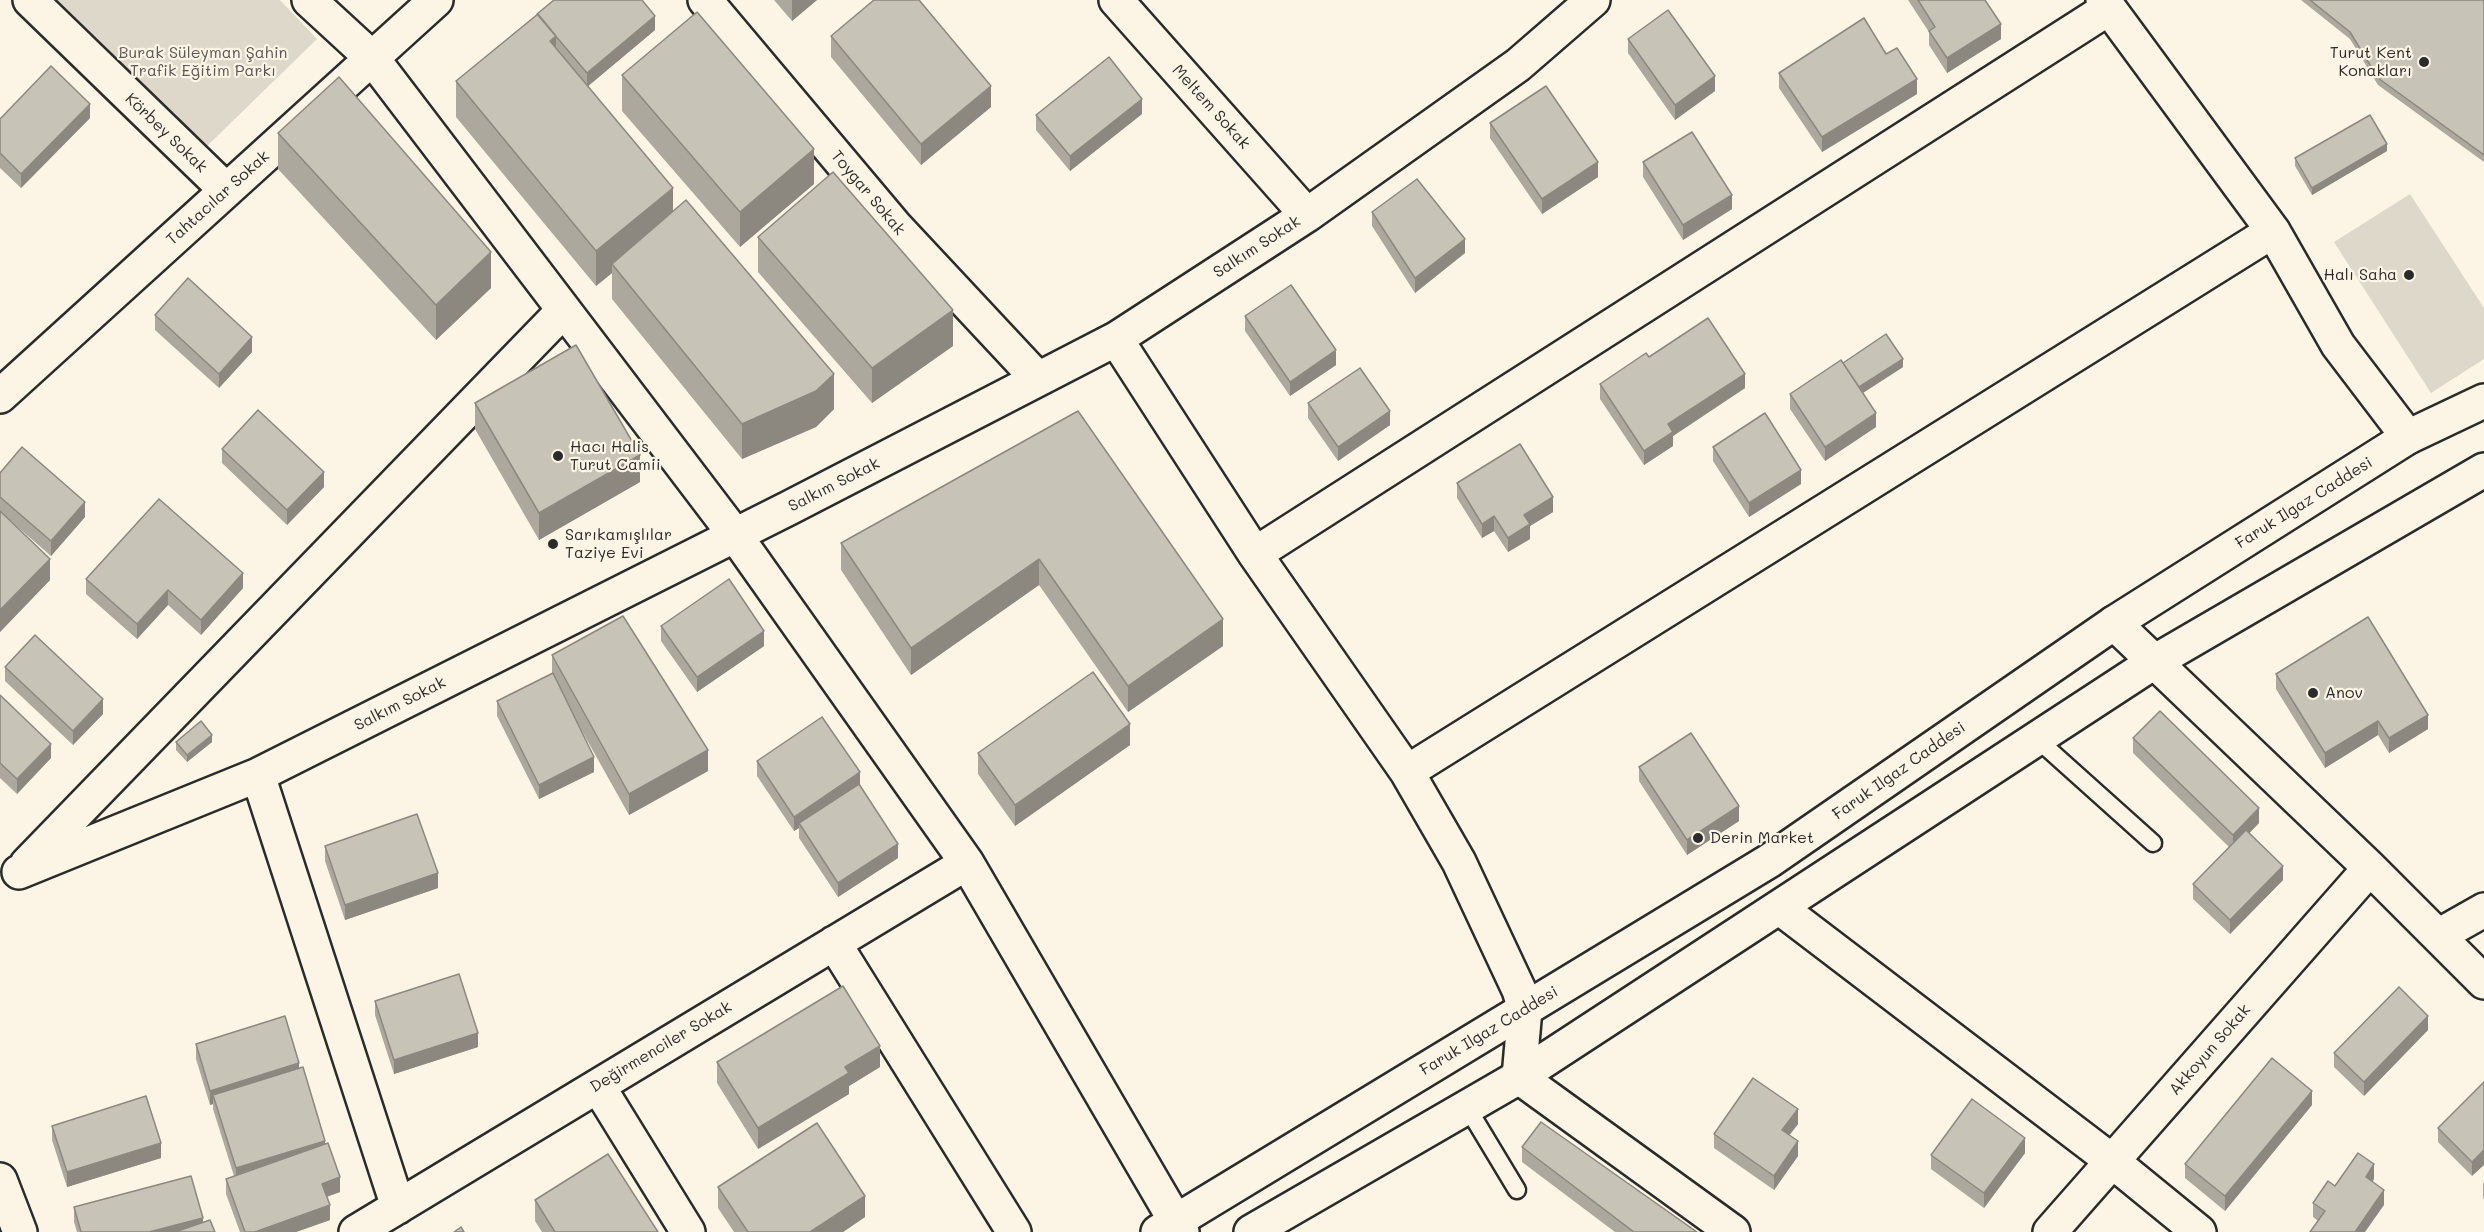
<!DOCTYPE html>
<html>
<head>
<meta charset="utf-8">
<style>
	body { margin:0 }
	canvas { display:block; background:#fcf5e5 }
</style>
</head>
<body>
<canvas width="2484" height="1232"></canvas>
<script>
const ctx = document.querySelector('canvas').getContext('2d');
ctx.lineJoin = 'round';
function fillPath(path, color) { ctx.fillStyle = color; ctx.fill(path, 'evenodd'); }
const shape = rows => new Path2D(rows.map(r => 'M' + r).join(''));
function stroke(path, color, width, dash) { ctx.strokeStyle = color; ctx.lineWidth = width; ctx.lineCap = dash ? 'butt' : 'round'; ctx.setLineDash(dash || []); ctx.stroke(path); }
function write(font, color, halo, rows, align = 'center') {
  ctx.font = font + ' Mali,sans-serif'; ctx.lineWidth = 4.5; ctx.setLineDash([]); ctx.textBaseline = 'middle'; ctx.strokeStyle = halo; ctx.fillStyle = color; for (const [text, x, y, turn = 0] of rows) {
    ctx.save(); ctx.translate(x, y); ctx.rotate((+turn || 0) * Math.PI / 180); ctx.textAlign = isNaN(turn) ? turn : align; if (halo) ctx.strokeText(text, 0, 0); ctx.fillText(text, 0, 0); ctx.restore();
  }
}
fillPath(shape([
	[50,0,280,0,317,39,205,148],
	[2410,194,2484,308,2484,359,2431,393,2334,242]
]), '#ded8ca');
const lane = shape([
	[2037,739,2153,843],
	[1467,1107,1517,1190]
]);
const street = shape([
	[30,0,226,190],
	[309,0,372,58,564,310,735,535,967,863,1182,1232],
	[705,0,896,227,1038,379],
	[1116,0,1307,215],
	[2103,0,2273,231,2338,345,2408,437],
	[1116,339,1255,554,1407,772,1459,862,1519,990,1525,1009,1519,1077,1733,1232],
	[0,396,436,0],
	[1255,554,2109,8],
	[2114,623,2370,868,2484,982],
	[1407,772,2273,231],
	[258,775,398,1207],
	[27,864,564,310],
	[19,872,258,775,789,508,1116,339,1307,215,1518,65,1593,0],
	[1780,908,2112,1161,2199,1232],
	[2438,936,2484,910],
	[834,943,1014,1232],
	[598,1086,688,1232],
	[0,1180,20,1232],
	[356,1232,967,863],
	[2050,1232,2370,868]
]);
const secondary = shape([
	[1158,1232,1769,861,2114,623,2408,437,2484,401],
	[1251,1232,1519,1077,2154,662,2484,470]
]);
stroke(lane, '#2b2b2b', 21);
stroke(street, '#2b2b2b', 38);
stroke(secondary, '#2b2b2b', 38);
stroke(lane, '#fcf5e5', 16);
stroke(street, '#fcf5e5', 33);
stroke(secondary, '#fcf5e5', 33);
fillPath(shape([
	[774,0,817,0,792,21],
	[1908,0,1985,0,2001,39,1947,73,1929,45,1929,32],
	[2301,0,2484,0,2484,162,2378,85,2350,39],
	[537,14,655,30,588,86,673,212,834,409,816,427,742,459,612,299,612,273,596,286,456,117,456,81],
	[831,36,991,107,921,165,831,57],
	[1628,39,1715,91,1675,120,1628,53],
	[1886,54,1917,94,1822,152,1779,88,1779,73],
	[622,75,814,184,740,247,622,111],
	[1142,114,1070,171,1036,130,1036,115],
	[90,118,21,188,0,168,0,119],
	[1490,123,1598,177,1542,214,1490,138],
	[278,133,491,288,436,340,278,169],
	[2387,151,2312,195,2295,166,2295,158],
	[1643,162,1732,209,1683,240,1643,177],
	[1372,212,1465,253,1415,293,1372,226],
	[758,237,953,346,872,403,758,272],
	[155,315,252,352,219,388,155,330],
	[1245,316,1336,365,1290,396,1245,331],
	[1649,357,1745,388,1673,436,1673,446,1644,465,1600,399,1600,384],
	[1843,363,1903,367,1863,393,1876,427,1825,461,1790,409,1790,394],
	[475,403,640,482,539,540,475,429],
	[1308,403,1390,425,1338,461,1308,418],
	[1078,411,1223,646,1128,712,1039,585,911,675,841,570,841,543],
	[1713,447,1801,484,1749,517,1713,461],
	[222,449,324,487,287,525,222,463],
	[0,473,85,517,51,556,5,516,50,580,0,632],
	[1457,483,1553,512,1530,526,1530,539,1508,552,1494,531,1482,538,1457,498],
	[86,579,243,588,201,635,168,605,137,639,86,594],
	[661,626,764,646,697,692,661,641],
	[552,655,708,771,629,815,573,715,594,772,539,799,497,716,497,701,552,674],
	[5,667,103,714,73,745,5,681],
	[2276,674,2428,729,2389,753,2378,735,2325,768,2276,689],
	[0,695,51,758,17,794,0,778],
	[2133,738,2259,823,2249,833,2283,880,2230,934,2193,899,2193,884,2229,847,2133,753],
	[176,742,212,742,187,762,176,750],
	[1130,745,1015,826,978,774,978,753],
	[757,761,860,785,898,858,838,897,799,838,799,828,794,831,757,776],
	[1639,767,1739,821,1687,855,1639,781],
	[325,846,438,888,345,920,325,861],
	[375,1001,478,1047,394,1074,375,1015],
	[2428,1030,2364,1096,2334,1067,2334,1053],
	[196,1044,299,1068,340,1192,327,1197,330,1220,296,1232,240,1232,226,1194,226,1179,234,1176,213,1109,213,1104,210,1105,196,1059],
	[717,1062,880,1067,849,1086,849,1094,758,1149,717,1083],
	[2484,1082,2472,1176,2438,1142,2438,1128],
	[2312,1105,2225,1211,2185,1178,2185,1164],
	[1798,1124,1789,1135,1798,1156,1774,1190,1714,1148,1714,1134],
	[52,1126,161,1158,67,1187,52,1140],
	[1522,1147,1697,1232,1615,1232,1522,1162],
	[2025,1153,1984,1208,1931,1169,1931,1155],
	[2374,1179,2372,1182,2384,1205,2318,1221,2313,1217,2313,1203,2335,1186],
	[2484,1182,2484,1199,2483,1198,2483,1183],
	[718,1187,865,1217,843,1232,734,1232,718,1208],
	[535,1200,658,1232,542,1232,535,1221],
	[74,1207,203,1222,215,1232,77,1232,74,1222]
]), '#aca89d');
fillPath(shape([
	[792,0,817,0,792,21],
	[655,16,655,30,587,87,587,73],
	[2001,24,2001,39,1947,73,1947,58],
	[556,36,556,72,550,41],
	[1715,76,1715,91,1675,120,1675,105],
	[1917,79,1917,94,1822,152,1822,137],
	[991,86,991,107,921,165,921,144],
	[1142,99,1142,114,1070,171,1070,156],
	[90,104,90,118,21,188,21,174],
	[2387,144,2387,151,2312,195,2312,188],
	[814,149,814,184,740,247,740,212],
	[1598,162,1598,177,1542,214,1542,199],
	[673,188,673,224,612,264,612,273,596,286,596,251],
	[1732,195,1732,209,1683,240,1683,225],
	[1465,239,1465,253,1415,293,1415,278],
	[491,252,491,288,436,340,436,305],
	[953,310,953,346,872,403,872,368],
	[252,337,252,352,219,388,219,374],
	[1336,350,1336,365,1290,396,1290,382],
	[1903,359,1903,367,1858,396,1858,388],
	[834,374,834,409,816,427,742,459,742,424],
	[1745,374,1745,388,1673,436,1673,446,1644,465,1644,451,1668,424],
	[1390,411,1390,425,1338,461,1338,447],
	[1876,413,1876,427,1825,461,1825,447],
	[640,455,640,482,539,540,539,513],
	[1801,470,1801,484,1749,517,1749,503],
	[324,472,324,487,287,525,287,510],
	[1553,497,1553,512,1530,526,1530,539,1508,552,1508,538,1524,515],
	[85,502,85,517,51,556,51,541],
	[1494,516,1494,531,1482,538,1482,524],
	[50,559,50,580,0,632,0,610],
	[1039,559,1039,585,911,675,911,648],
	[243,573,243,588,201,635,201,620],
	[168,590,168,605,137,639,137,624],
	[1223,619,1223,646,1128,712,1128,686],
	[764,631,764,646,697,692,697,677],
	[103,699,103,714,73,745,73,731],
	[2428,715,2428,729,2389,753,2389,738],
	[2378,721,2378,735,2325,768,2325,753],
	[1130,724,1130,745,1015,826,1015,805],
	[212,735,212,742,187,762,187,755],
	[51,744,51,758,17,794,17,779],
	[708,750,708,771,629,815,629,794],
	[594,757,594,772,539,799,539,785],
	[860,772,860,787,799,823,799,828,794,831,794,817],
	[1739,806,1739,821,1687,855,1687,840],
	[2259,808,2259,823,2233,850,2233,835],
	[898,844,898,858,838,897,838,883],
	[2283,866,2283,880,2230,934,2230,920],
	[438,873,438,888,345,920,345,905],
	[2428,1016,2428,1030,2364,1096,2364,1082],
	[478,1033,478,1047,394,1074,394,1060],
	[880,1046,880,1067,849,1086,849,1094,758,1149,758,1128,845,1067],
	[299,1063,299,1078,213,1095,213,1104,210,1105,210,1091],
	[2312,1091,2312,1105,2225,1211,2225,1196],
	[1798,1109,1798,1124,1782,1145,1782,1130],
	[2025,1138,2025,1153,1984,1208,1984,1193],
	[325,1141,325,1155,236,1182,236,1168],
	[1798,1141,1798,1156,1774,1190,1774,1176],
	[161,1143,161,1158,67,1187,67,1172],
	[2484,1150,2484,1165,2472,1176,2472,1162],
	[2374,1164,2374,1179,2366,1192,2366,1177],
	[340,1177,340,1192,322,1198,322,1184],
	[2384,1190,2384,1205,2365,1232,2355,1232],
	[865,1196,865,1217,843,1232,810,1232],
	[330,1205,330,1220,296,1232,255,1232],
	[203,1218,203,1232,149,1232]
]), '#8c8880');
const building = shape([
	[554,0,642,0,655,16,587,73,537,14,554,0],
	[874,0,919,0,991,86,921,144,831,36,874,0],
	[1918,0,1985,0,2001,24,1947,58,1929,31,1935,27,1918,0],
	[2310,0,2484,0,2484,155,2378,78,2350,32,2310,0],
	[1668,10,1715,76,1675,105,1628,39,1668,10],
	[697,12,814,149,740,212,622,75,697,12],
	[538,14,556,36,550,41,673,188,596,251,456,81,538,14],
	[1864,18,1886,54,1897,48,1917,79,1822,137,1779,73,1864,18],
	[1109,57,1142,99,1070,156,1036,115,1109,57],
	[51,66,90,104,21,174,0,153,0,119,51,66],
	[339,77,491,252,436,305,278,133,339,77],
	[1546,86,1598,162,1542,199,1490,123,1546,86],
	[2370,115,2387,144,2312,188,2295,158,2370,115],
	[1692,132,1732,195,1683,225,1643,162,1692,132],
	[833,172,953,310,872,368,758,237,833,172],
	[1417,179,1465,239,1415,278,1372,212,1417,179],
	[686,200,834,374,816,391,742,424,612,264,686,200],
	[188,278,252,337,219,374,155,315,188,278],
	[1291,285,1336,350,1290,382,1245,316,1291,285],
	[1708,318,1745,374,1668,424,1673,432,1644,451,1600,384,1646,353,1649,357,1708,318],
	[1886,334,1903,359,1859,387,1843,363,1886,334],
	[576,345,640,455,539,513,475,403,576,345],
	[1841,360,1876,413,1825,447,1790,394,1841,360],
	[1360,368,1390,411,1338,447,1308,403,1360,368],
	[258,410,324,472,287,510,222,449,258,410],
	[1078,411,1223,619,1128,686,1039,559,911,648,841,543,1078,411],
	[1765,413,1801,470,1749,503,1713,447,1765,413],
	[1520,444,1553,497,1524,515,1530,524,1508,538,1494,516,1482,524,1457,483,1520,444],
	[22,447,85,502,51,541,0,497,0,473,22,447],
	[159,499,243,573,201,620,168,590,137,624,86,579,159,499],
	[0,511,50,559,0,610,0,511],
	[729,579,764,631,697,677,661,626,729,579],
	[623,616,708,750,629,794,552,655,623,616],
	[2368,617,2428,715,2389,738,2378,721,2325,753,2276,674,2368,617],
	[35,635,103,699,73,731,5,667,35,635],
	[1093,672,1130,724,1015,805,978,753,1093,672],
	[553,673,594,757,539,785,497,701,553,673],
	[0,695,51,744,17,779,0,763,0,695],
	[2160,711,2259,808,2233,835,2133,738,2160,711],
	[822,717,860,772,794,817,757,761,822,717],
	[201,721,212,735,187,755,176,742,201,721],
	[1691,733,1739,806,1687,840,1639,767,1691,733],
	[859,784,898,844,838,883,799,823,859,784],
	[417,814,438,873,345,905,325,846,417,814],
	[2246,830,2283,866,2230,920,2193,884,2246,830],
	[459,974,478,1033,394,1060,375,1001,459,974],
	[843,986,880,1046,845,1067,849,1073,758,1128,717,1062,843,986],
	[2399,987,2428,1016,2364,1082,2334,1053,2399,987],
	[285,1016,299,1063,210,1091,196,1044,285,1016],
	[2272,1058,2312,1091,2225,1196,2185,1164,2272,1058],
	[303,1067,325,1141,236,1168,213,1095,303,1067],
	[1753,1078,1798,1109,1782,1130,1798,1141,1774,1176,1714,1134,1753,1078],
	[2484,1082,2484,1150,2472,1162,2438,1128,2484,1082],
	[146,1096,161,1143,67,1172,52,1126,146,1096],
	[1972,1099,2025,1138,1984,1193,1931,1155,1972,1099],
	[1541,1122,1697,1232,1634,1232,1522,1147,1541,1122],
	[817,1123,865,1196,810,1232,748,1232,718,1187,817,1123],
	[328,1143,340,1177,322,1184,330,1205,255,1232,245,1232,226,1179,328,1143],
	[2358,1153,2374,1164,2366,1177,2384,1190,2355,1232,2310,1232,2325,1211,2313,1203,2328,1181,2335,1186,2358,1153],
	[608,1154,658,1232,555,1232,535,1200,608,1154],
	[191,1176,203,1218,149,1232,81,1232,74,1207,191,1176],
	[210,1220,215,1232,175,1232,210,1220],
	[461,1227,464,1232,454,1232,461,1227]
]);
fillPath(building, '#c8c3b7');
stroke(building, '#8c8880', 1.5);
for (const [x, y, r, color] of [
	[2424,62,6,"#2b2b2b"],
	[2409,275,6,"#2b2b2b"],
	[558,456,6,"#2b2b2b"],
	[553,544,6,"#2b2b2b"],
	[2313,693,6,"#2b2b2b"],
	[1698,838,6,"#2b2b2b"]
]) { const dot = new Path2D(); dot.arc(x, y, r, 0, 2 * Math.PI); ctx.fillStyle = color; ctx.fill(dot); stroke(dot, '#fcf5e5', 2); }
write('16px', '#585653', '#fcf5e5', [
	["Burak Süleyman Şahin",203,53],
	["Trafik Eğitim Parkı",203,71]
]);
write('16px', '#2b2b2b', '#fcf5e5', [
	["Turut Kent",2412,53,"right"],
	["Konakları",2412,71,"right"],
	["Halı Saha",2397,275,"right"],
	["Hacı Halis",570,447],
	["Turut Camii",570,465],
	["Sarıkamışlılar",565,535],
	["Taziye Evi",565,553],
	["Anov",2325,693],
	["Derin Market",1710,838]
], 'left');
write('16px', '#2b2b2b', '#fcf5e5', [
	["Meltem Sokak",1211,107,48],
	["Körbey Sokak",166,133,44],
	["Toygar Sokak",868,193,50],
	["Tahtacılar Sokak",218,198,-42],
	["Salkım Sokak",1257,247,-33],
	["Salkım Sokak",834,485,-27],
	["Faruk Ilgaz Caddesi",2304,503,-32],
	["Salkım Sokak",400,704,-27],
	["Faruk Ilgaz Caddesi",1899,771,-35],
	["Faruk Ilgaz Caddesi",1489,1031,-31],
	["Değirmenciler Sokak",661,1047,-31],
	["Akkoyun Sokak",2210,1050,-49]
]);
</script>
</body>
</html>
